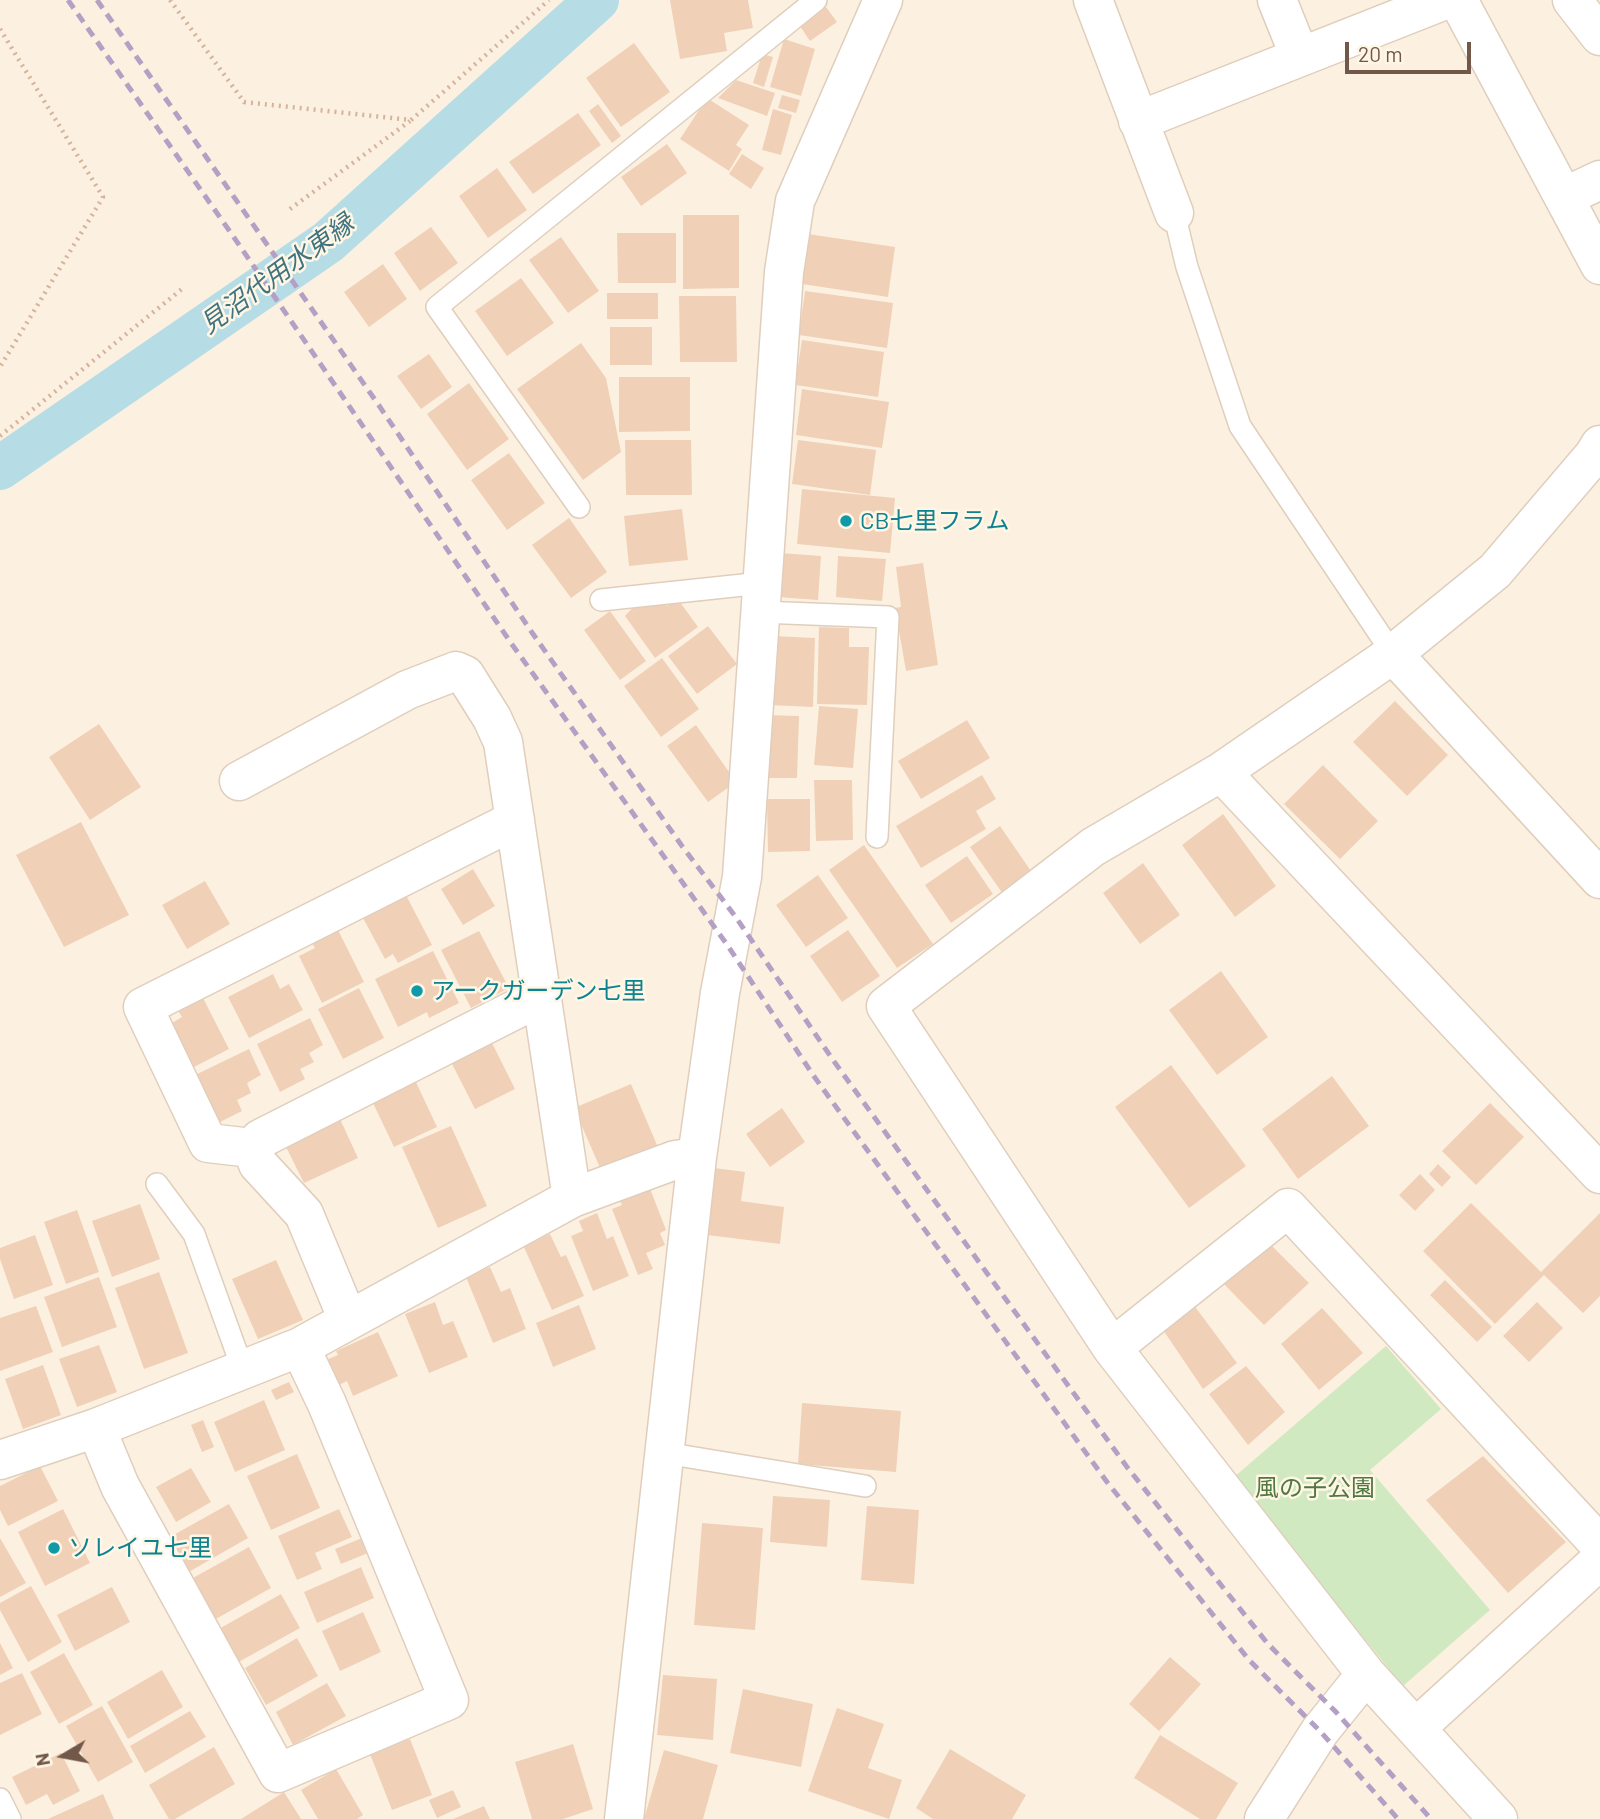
<!DOCTYPE html>
<html>
<head>
<meta charset="utf-8">
<style>
	body { margin:0 }
	#map { position:relative; width:1600px; height:1819px; overflow:hidden; background:#fcf1e0; font-family:Barlow,sans-serif }
	canvas { display:block }
	.north { position:absolute; left:28px; top:1721px; width:70px; height:70px; -webkit-text-stroke:5px #fff6e6; paint-order:stroke; rotate:260deg; font-size:19px; font-weight:700; line-height:28px; text-align:center; color:#725848 }
	.north::after { content:''; display:block; margin:auto; width:24px; height:32px; background:#725848; clip-path:polygon(50% 0,100% 100%,50% 72%,0 100%) }
	.scale { position:absolute; left:1345px; top:42px; width:126px; height:32px; box-sizing:border-box; border:4px solid #725848; border-top:0; padding-left:9px; font-size:21px; line-height:24px; white-space:nowrap; color:#725848; -webkit-text-stroke:5px #fff6e6; paint-order:stroke }
</style>
</head>
<body>
<div id="map">
<canvas width="1600" height="1819"></canvas>
<div class="north">N</div>
<div class="scale">20 m</div>
</div>
<script>
const ctx = document.querySelector('canvas').getContext('2d');
ctx.lineJoin = 'round';
function fillPath(path, color) { ctx.fillStyle = color; ctx.fill(path, 'evenodd'); }
const shape = rows => new Path2D(rows.map(r => 'M' + r).join(''));
function stroke(path, color, width, dash) { ctx.strokeStyle = color; ctx.lineWidth = width; ctx.lineCap = dash ? 'butt' : 'round'; ctx.setLineDash(dash || []); ctx.stroke(path); }
function write(font, color, halo, rows, align = 'center') {
  ctx.font = font + ' Barlow,"Noto Sans JP",sans-serif'; ctx.lineWidth = 5; ctx.setLineDash([]); ctx.textBaseline = 'middle'; ctx.strokeStyle = halo; ctx.fillStyle = color; for (const [text, x, y, turn = 0] of rows) {
    ctx.save(); ctx.translate(x, y); ctx.rotate((+turn || 0) * Math.PI / 180); ctx.textAlign = isNaN(turn) ? turn : align; if (halo) ctx.strokeText(text, 0, 0); ctx.fillText(text, 0, 0); ctx.restore();
  }
}
fillPath(shape([
	[1386,1346,1441,1409,1370,1470,1490,1610,1403,1686,1233,1478]
]), '#d0e9c0');
stroke(shape([
	[0,468,328,242,597,0]
]), '#b6dde5', 44);
fillPath(shape([
	[670,0,748,0,753,28,724,33,727,51,680,59],
	[826,7,837,22,810,41,800,26],
	[784,39,815,49,801,96,770,87],
	[634,43,670,92,621,127,586,78],
	[762,54,773,57,764,87,753,83],
	[736,80,775,93,767,116,718,98],
	[782,95,800,100,796,113,778,108],
	[707,98,749,125,736,145,742,149,729,171,680,139],
	[598,104,621,136,612,143,589,111],
	[773,109,792,115,781,155,762,150],
	[578,113,601,145,533,194,509,162],
	[667,144,687,173,641,206,621,177],
	[742,154,764,168,751,189,729,174],
	[497,168,527,210,488,238,459,196],
	[683,215,739,215,739,288,683,289],
	[431,227,458,263,420,291,394,253],
	[617,233,676,233,676,283,618,283],
	[808,234,895,247,888,297,802,284],
	[561,237,599,291,568,313,529,260],
	[383,264,407,299,369,327,344,292],
	[521,278,554,323,507,356,475,311],
	[805,291,893,303,887,348,799,335],
	[607,293,658,293,658,319,607,319],
	[679,296,736,296,737,362,680,362],
	[610,327,652,327,652,365,610,365],
	[802,340,884,352,878,397,795,385],
	[581,343,606,378,621,452,583,480,517,389],
	[429,354,452,387,421,409,397,376],
	[619,377,690,377,690,431,619,432],
	[469,383,509,439,467,470,427,414],
	[802,389,889,402,882,448,796,435],
	[625,440,691,440,692,495,626,495],
	[798,440,876,450,870,495,792,484],
	[509,453,545,503,507,530,471,480],
	[802,489,895,498,890,553,797,544],
	[682,509,688,560,629,566,624,516],
	[569,518,607,572,571,598,532,545],
	[780,553,821,556,818,600,777,597],
	[838,556,886,559,882,601,836,597],
	[923,563,938,665,906,671,895,608,901,607,896,567],
	[677,598,698,627,655,658,625,616,636,604,663,601,667,606],
	[610,611,646,661,620,680,584,630],
	[708,626,737,664,697,694,668,656],
	[819,627,849,628,849,647,869,647,867,705,817,704],
	[772,636,815,638,813,707,769,705],
	[662,658,699,709,661,737,624,686],
	[1395,701,1448,755,1407,796,1353,742],
	[819,706,858,709,853,768,814,765],
	[767,715,799,716,797,778,766,778],
	[967,720,990,758,921,799,898,761],
	[99,724,141,787,90,820,49,757],
	[696,725,736,782,708,802,667,746],
	[1323,765,1378,821,1340,859,1284,804],
	[982,775,996,799,976,811,986,829,921,868,896,826],
	[814,780,852,780,853,840,816,841],
	[767,799,810,799,810,851,768,852],
	[1223,814,1276,886,1235,917,1182,845],
	[81,822,129,915,64,947,16,855],
	[1000,826,1033,874,1003,894,970,847],
	[864,845,933,944,897,968,829,870],
	[967,856,993,894,951,923,925,885],
	[1143,863,1180,915,1140,944,1103,893],
	[473,869,495,906,463,925,441,889],
	[818,875,848,918,806,947,776,905],
	[205,881,230,924,187,949,162,905],
	[406,895,432,945,398,963,393,954,385,959,363,918],
	[338,930,364,982,322,1003,299,956,315,948,312,943],
	[848,930,880,976,842,1002,810,956],
	[479,931,509,988,471,1008,441,950],
	[433,951,459,1003,429,1018,427,1012,398,1027,375,979],
	[1221,971,1268,1037,1217,1075,1169,1010],
	[273,974,280,989,289,984,303,1010,249,1038,228,997],
	[359,988,384,1038,343,1059,318,1009],
	[202,996,229,1049,194,1067,188,1055,183,1058,167,1026,182,1017,177,1009],
	[310,1018,323,1045,309,1053,314,1062,300,1069,305,1079,280,1092,257,1044],
	[491,1041,515,1089,475,1109,451,1062],
	[249,1049,261,1075,247,1083,251,1093,237,1100,242,1111,216,1124,193,1076],
	[1171,1065,1246,1166,1189,1208,1115,1107],
	[1332,1076,1369,1126,1298,1179,1262,1129],
	[415,1080,437,1127,394,1147,372,1101],
	[631,1084,657,1145,601,1170,574,1108],
	[1490,1103,1524,1137,1476,1185,1442,1151],
	[782,1108,805,1142,770,1167,746,1134],
	[340,1119,358,1158,304,1183,285,1145],
	[451,1126,487,1206,438,1228,402,1147],
	[1438,1164,1451,1177,1442,1187,1429,1174],
	[707,1167,745,1172,741,1201,784,1207,780,1244,699,1234],
	[1420,1174,1435,1190,1415,1211,1399,1195],
	[649,1186,666,1230,660,1233,665,1245,646,1253,653,1269,638,1275,612,1209,622,1205,619,1198],
	[1471,1203,1541,1272,1600,1213,1600,1296,1583,1313,1544,1275,1495,1324,1423,1251],
	[140,1204,160,1259,112,1277,92,1221],
	[77,1210,99,1272,66,1284,44,1222],
	[597,1213,607,1239,613,1236,629,1276,593,1291,571,1236,583,1231,579,1221],
	[550,1234,561,1257,566,1255,584,1296,552,1310,523,1245],
	[35,1235,53,1285,14,1299,0,1259,0,1248],
	[1266,1240,1309,1283,1264,1325,1221,1281],
	[276,1260,303,1320,258,1339,232,1279],
	[490,1267,501,1292,510,1288,526,1329,493,1343,466,1277],
	[159,1272,188,1353,144,1369,115,1288],
	[99,1277,117,1327,62,1347,44,1297],
	[1445,1280,1492,1327,1477,1342,1430,1295],
	[1190,1300,1237,1363,1203,1389,1159,1324],
	[435,1302,443,1325,453,1321,468,1357,429,1373,405,1314],
	[1537,1302,1563,1328,1529,1362,1503,1336],
	[579,1305,596,1349,553,1367,536,1323],
	[36,1306,53,1352,0,1371,0,1318],
	[1322,1308,1363,1353,1319,1390,1281,1344],
	[378,1332,398,1376,353,1396,347,1381,337,1386,326,1360,338,1355,336,1351],
	[99,1345,117,1392,77,1407,59,1359],
	[43,1365,61,1415,23,1429,5,1379],
	[1246,1366,1285,1412,1248,1445,1209,1394],
	[289,1382,294,1392,276,1400,271,1390],
	[264,1400,285,1450,235,1472,214,1422],
	[802,1403,901,1411,896,1472,798,1464],
	[203,1420,214,1447,202,1452,191,1425],
	[297,1454,320,1508,271,1530,247,1476],
	[1483,1456,1566,1542,1508,1593,1426,1500],
	[40,1466,58,1501,8,1526,0,1510,0,1486],
	[191,1468,211,1502,176,1522,156,1487],
	[773,1496,830,1500,827,1547,770,1542],
	[229,1504,248,1538,187,1573,168,1538],
	[867,1506,919,1510,914,1584,861,1580],
	[63,1509,90,1563,45,1586,18,1532],
	[339,1509,352,1537,315,1553,322,1569,297,1580,278,1536],
	[702,1523,763,1528,755,1630,694,1625],
	[0,1538,26,1583,0,1597],
	[362,1538,368,1553,341,1564,335,1549],
	[249,1547,271,1588,214,1620,191,1579],
	[361,1567,374,1598,317,1623,304,1592],
	[31,1586,62,1642,28,1662,0,1610,0,1603],
	[112,1587,130,1622,75,1651,57,1615],
	[281,1594,300,1628,235,1664,217,1630],
	[363,1612,381,1652,340,1671,322,1631],
	[297,1638,318,1676,266,1705,245,1668],
	[0,1643,13,1668,0,1675],
	[64,1653,93,1705,59,1724,30,1672],
	[1170,1657,1201,1684,1159,1731,1129,1704],
	[162,1670,183,1707,128,1739,107,1702],
	[22,1673,42,1714,0,1735,0,1683],
	[663,1675,717,1679,713,1740,657,1735],
	[327,1683,346,1716,293,1745,276,1712],
	[743,1689,813,1704,801,1767,730,1753],
	[102,1706,133,1762,98,1782,66,1726],
	[837,1708,884,1724,868,1768,902,1780,889,1819,808,1791],
	[190,1711,206,1737,145,1773,130,1746],
	[1160,1735,1238,1783,1216,1819,1200,1819,1134,1778],
	[410,1739,432,1795,392,1810,370,1754],
	[573,1744,593,1809,563,1819,532,1819,515,1762],
	[214,1747,235,1784,175,1819,169,1819,149,1785],
	[950,1749,1026,1795,1012,1819,933,1819,916,1808],
	[664,1750,718,1765,703,1819,644,1819],
	[61,1753,80,1791,53,1805,47,1794,26,1805,12,1777],
	[336,1769,363,1815,357,1819,318,1819,301,1790],
	[453,1790,461,1807,437,1818,429,1800],
	[284,1792,301,1819,241,1819],
	[103,1794,114,1819,48,1819],
	[484,1806,490,1819,453,1819]
]), '#f1d0b8');
const service = shape([
	[1174,213,1187,267,1240,426,1393,654],
	[579,507,437,307,816,0],
	[601,600,762,583],
	[760,612,888,617,877,837],
	[157,1184,194,1234,243,1370],
	[665,1453,865,1486],
	[0,1799,10,1819]
]);
const minor = shape([
	[1093,0,1174,213],
	[1277,0,1300,57],
	[1458,0,1600,265],
	[1572,0,1600,36],
	[1138,121,1445,0],
	[1564,197,1600,180],
	[1393,654,1600,879],
	[1221,772,1600,1174],
	[239,781,407,690,456,671,465,675,492,718,503,742,572,1198],
	[252,1148,208,1143,143,1007,515,820],
	[348,1320,304,1214,258,1164,252,1148,260,1139,542,996],
	[1112,1348,1288,1208,1600,1545],
	[96,1428,120,1486,278,1773,449,1700,327,1404,300,1347],
	[0,1460,96,1428,300,1347,572,1198,675,1160,697,1157],
	[1416,1728,1600,1560],
	[624,1819,697,1157,720,993,742,877,784,272,795,201,883,0],
	[1264,1819,1320,1731,1366,1674],
	[1498,1819,1366,1674,1112,1348,886,1006,1093,847,1221,772,1393,654,1495,571,1594,455,1600,445]
]);
stroke(service, '#e0cebd', 24);
stroke(minor, '#e0cebd', 41);
stroke(shape([
	[170,0,244,102,411,120,549,0],
	[0,29,103,197,0,367],
	[290,209,410,121],
	[0,436,182,289]
]), '#d5b39c', 4.5, [2, 5]);
stroke(service, '#fff', 21);
stroke(minor, '#fff', 38);
stroke(shape([
	[68,0,233,236,511,643,728,946,813,1075,1107,1482,1249,1660,1320,1731,1398,1819],
	[97,0,380,407,533,634,682,846,735,916,833,1060,1127,1467,1268,1644,1335,1711,1431,1819]
]), '#b4a0c4', 5, [10, 7]);
for (const [x, y, r, color] of [
	[846,521,7,"#0f9aa8"],
	[417,991,7,"#0f9aa8"],
	[54,1548,7,"#0f9aa8"]
]) { const dot = new Path2D(); dot.arc(x, y, r, 0, 2 * Math.PI); ctx.fillStyle = color; ctx.fill(dot); stroke(dot, '#fff6e6', 2.5); }
write('24px', '#0d838f', '#fff6e6', [
	["CB七里フラム",860,521],
	["アークガーデン七里",431,991],
	["ソレイユ七里",68,1548]
], 'left');
write('24px', '#507841', '#fff6e6', [
	["風の子公園",1315,1488]
]);
write('italic 26px', '#3f737f', '#fff6e6', [
	["見沼代用水東縁",277,274,-36]
]);
</script>
</body>
</html>
